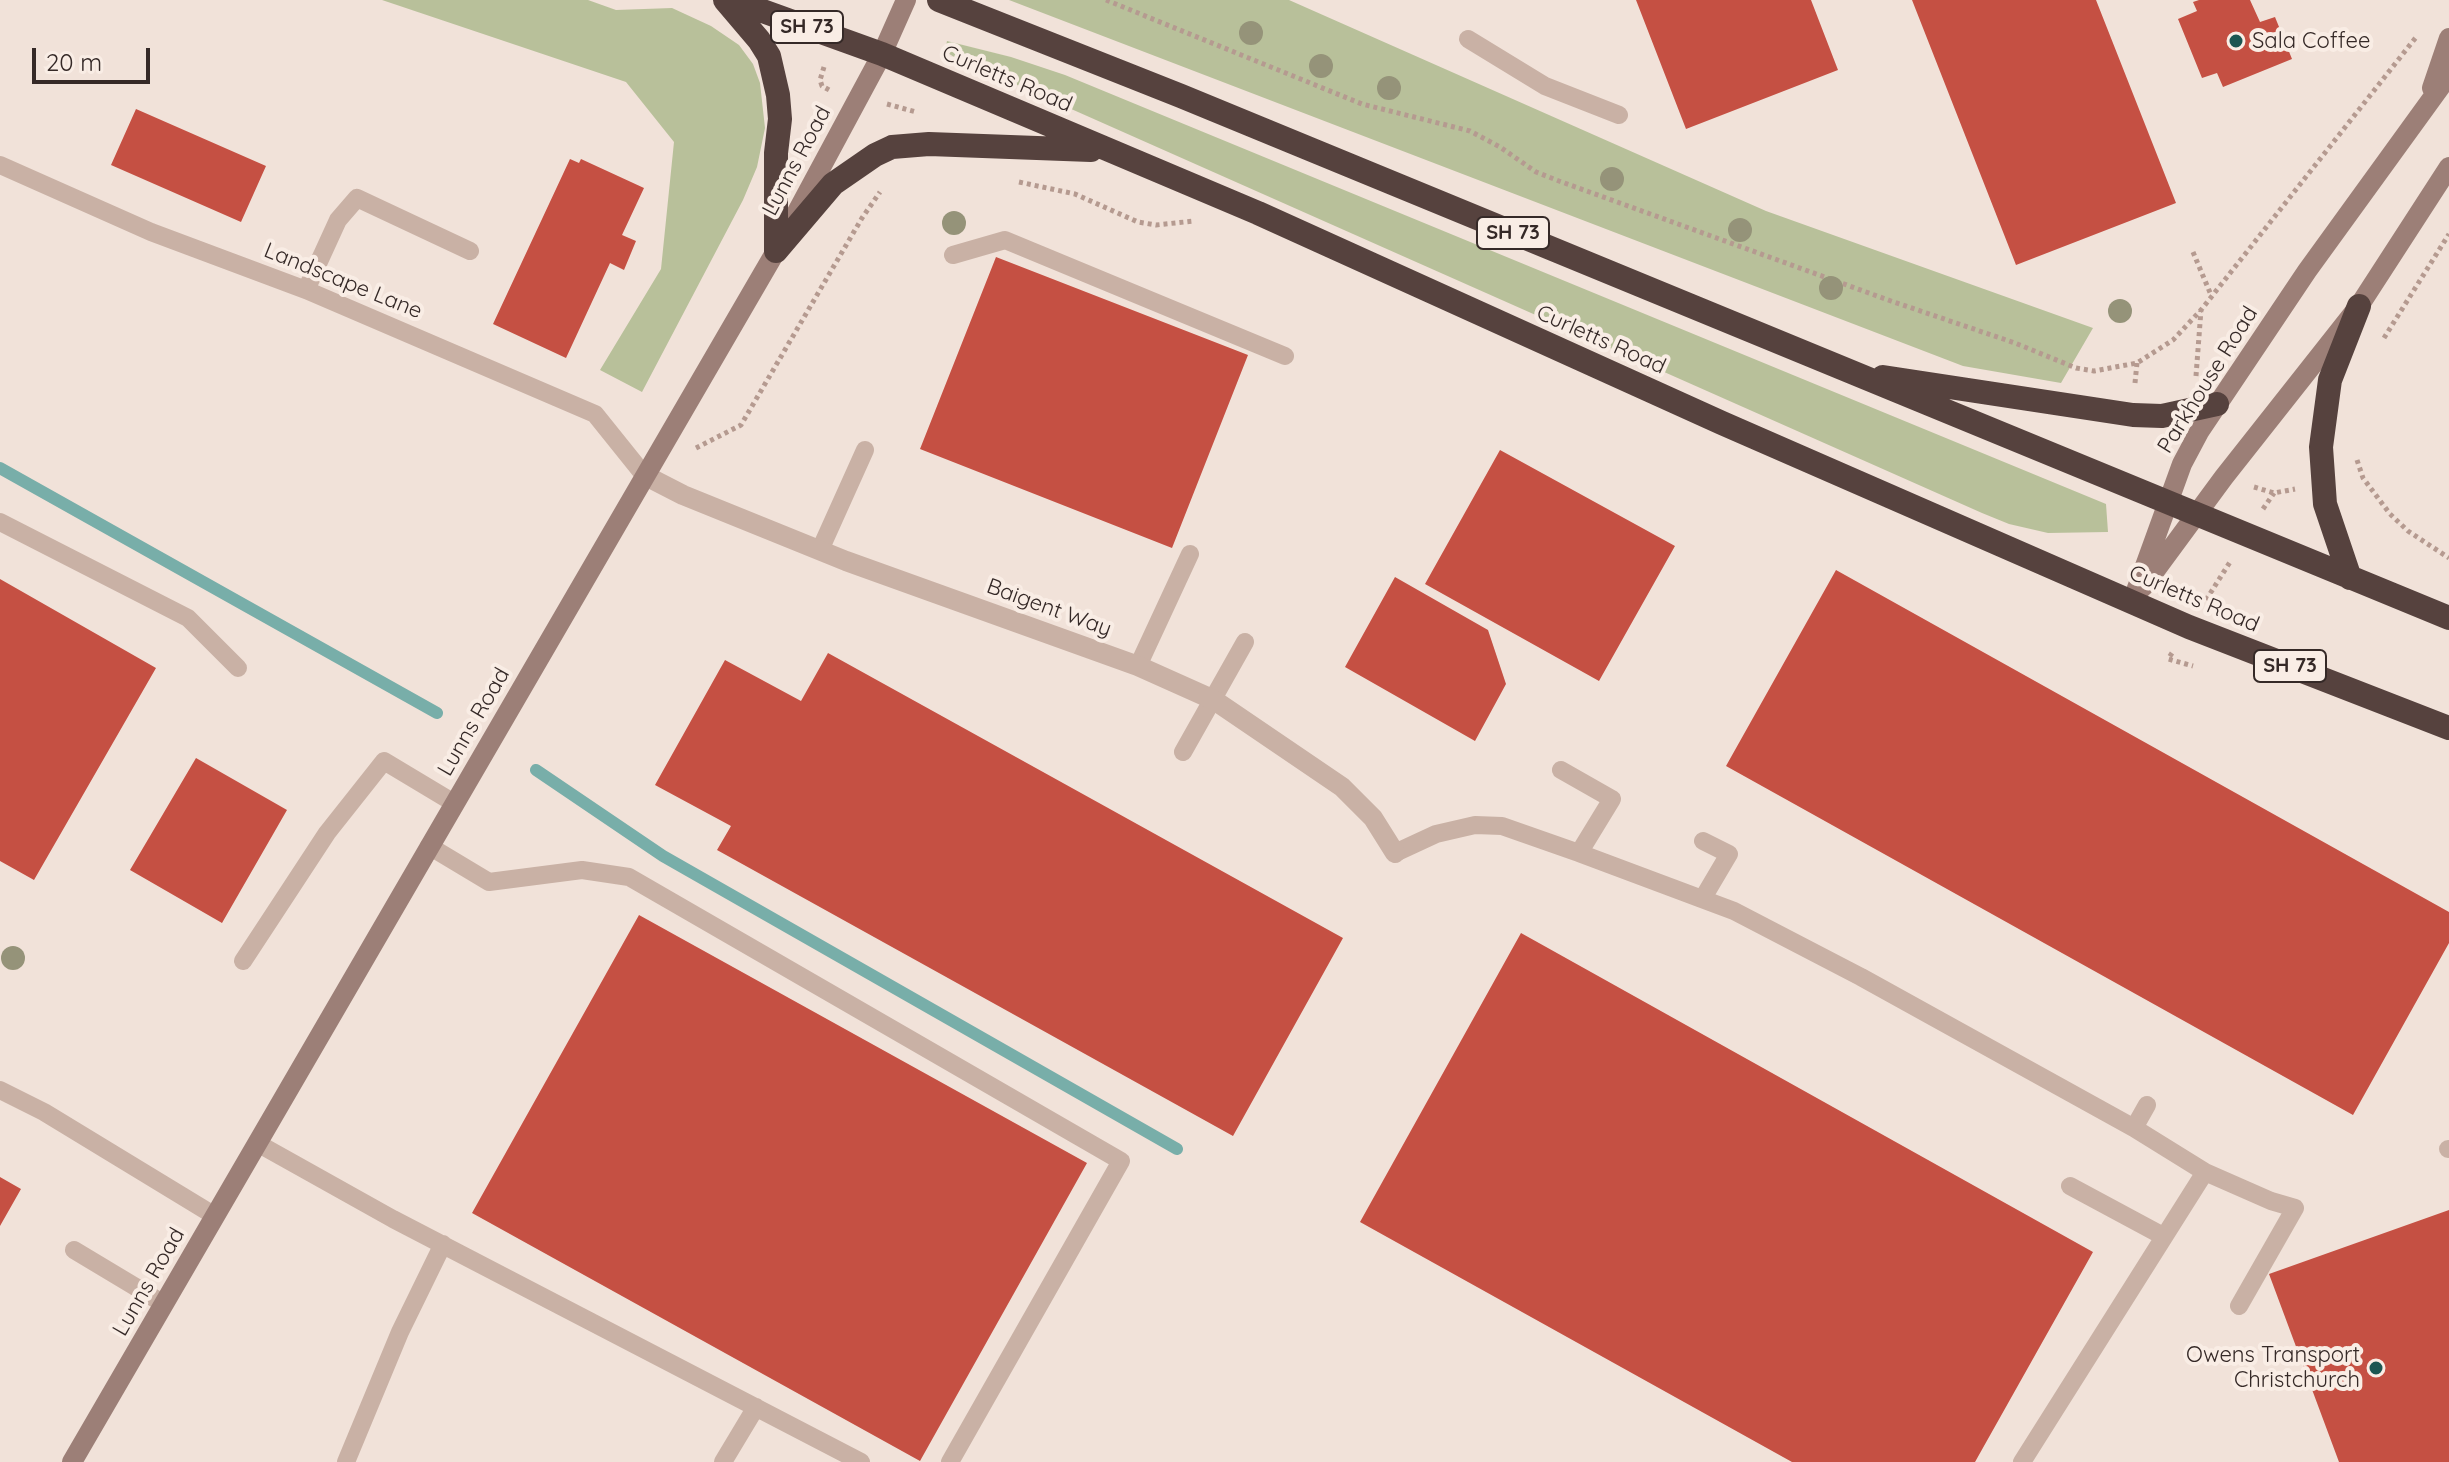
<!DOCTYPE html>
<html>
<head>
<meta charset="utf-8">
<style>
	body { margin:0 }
	#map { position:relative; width:2449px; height:1462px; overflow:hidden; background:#f1e2d9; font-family:Quicksand,sans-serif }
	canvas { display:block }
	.scale { position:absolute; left:32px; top:48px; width:118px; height:36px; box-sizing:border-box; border:4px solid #352927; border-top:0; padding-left:10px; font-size:24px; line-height:28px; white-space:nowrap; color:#352927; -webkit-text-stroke:6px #f9ede5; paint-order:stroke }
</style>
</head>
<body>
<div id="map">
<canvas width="2449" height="1462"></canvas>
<div class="scale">20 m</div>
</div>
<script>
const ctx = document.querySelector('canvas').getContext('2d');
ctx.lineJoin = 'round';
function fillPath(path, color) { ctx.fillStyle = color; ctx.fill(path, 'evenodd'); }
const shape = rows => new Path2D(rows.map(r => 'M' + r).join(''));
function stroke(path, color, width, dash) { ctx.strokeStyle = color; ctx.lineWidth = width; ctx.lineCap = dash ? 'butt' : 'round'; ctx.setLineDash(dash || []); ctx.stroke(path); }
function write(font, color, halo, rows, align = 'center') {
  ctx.font = font + ' Quicksand,sans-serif'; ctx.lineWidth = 8; ctx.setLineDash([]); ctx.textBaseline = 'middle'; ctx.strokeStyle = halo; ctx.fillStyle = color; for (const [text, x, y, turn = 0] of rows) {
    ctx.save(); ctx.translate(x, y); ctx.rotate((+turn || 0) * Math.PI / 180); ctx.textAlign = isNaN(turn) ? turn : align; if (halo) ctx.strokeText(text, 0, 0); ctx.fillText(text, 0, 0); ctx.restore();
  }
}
fillPath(shape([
	[382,0,588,0,616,10,672,8,711,26,739,45,753,64,760,83,765,128,757,167,743,200,642,392,600,370,661,269,674,142,626,82],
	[1009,0,1289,0,1766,211,2093,328,2061,383,1963,366],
	[947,41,1011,57,1065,75,2106,504,2108,532,2048,533,2009,524,1982,513,954,57,945,51]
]), '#b8c09a');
stroke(shape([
	[0,468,437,713],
	[536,770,663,856,1177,1149]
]), '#78aea9', 12);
fillPath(shape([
	[1636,0,1811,0,1838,70,1686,129],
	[1912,0,2096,0,2176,203,2016,265],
	[2199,0,2250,0,2260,22,2275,17,2292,59,2223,87,2217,73,2202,78,2178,19,2197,11,2193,2],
	[136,109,266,166,241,222,111,165],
	[570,159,579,163,581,159,644,188,622,235,636,241,624,270,610,263,566,358,493,324],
	[996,257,1248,355,1172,548,920,449],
	[1500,450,1675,546,1599,681,1425,584],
	[1836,570,2449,912,2449,943,2353,1115,1726,766],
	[1395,577,1488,630,1506,684,1475,741,1345,667],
	[0,579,156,668,34,880,0,861],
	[828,653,1343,938,1233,1136,717,850,731,826,655,785,725,660,801,701],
	[196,758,287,810,222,923,130,870],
	[639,915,1087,1163,920,1461,472,1213],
	[1521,933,2093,1252,1975,1462,1792,1462,1360,1222],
	[0,1177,21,1189,0,1226],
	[2449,1210,2449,1462,2339,1462,2269,1274]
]), '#c55043');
stroke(shape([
	[1106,0,1362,104,1470,131,1500,147,1536,172,1559,181,1891,301,2015,343,2076,368,2094,371,2137,363,2173,340,2201,310,2417,36],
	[824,67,820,80,822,86,831,91],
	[887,104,916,112],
	[1019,182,1075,194,1138,222,1156,225,1194,221],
	[2193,252,2211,295],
	[2384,338,2449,234],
	[2196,376,2201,310],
	[2135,383,2137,363],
	[696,448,741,425,862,218,880,192],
	[2357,460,2363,478,2390,514,2408,531,2449,558],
	[2254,487,2274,493,2295,489],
	[2263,509,2274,493],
	[2206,600,2230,562],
	[2172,653,2168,659,2193,666]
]), '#b59a90', 5, [4, 4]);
stroke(shape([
	[1468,39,1545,86,1619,115],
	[0,165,151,232,306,290,595,414,644,475],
	[953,255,1005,240,1285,356],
	[306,290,338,220,357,198,470,251],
	[0,522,188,618,238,668],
	[820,550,865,450],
	[1138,666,1190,554],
	[1183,752,1245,642],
	[1703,841,1729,854,1703,898],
	[429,846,489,882,582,870,629,877,1121,1161,950,1462],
	[1395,853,1436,834,1475,825,1502,826,1579,853,1612,799,1561,770],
	[1579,853,1734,911,1861,977,2134,1128,2147,1105],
	[243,961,327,833,384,761,454,803],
	[0,1090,44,1112,215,1216],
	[2134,1128,2205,1172,2271,1201,2295,1208,2239,1306],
	[257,1143,393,1219,861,1462],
	[2448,1149,2449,1149],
	[2070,1186,2163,1236],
	[74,1250,164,1304],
	[346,1462,400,1332,443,1244],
	[723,1462,756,1407],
	[2022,1462,2205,1172]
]), '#c9b1a5', 18);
stroke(shape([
	[644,475,683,495,846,561,1138,666,1214,700,1342,787,1373,818,1395,853]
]), '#c9b1a5', 20);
stroke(shape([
	[2432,88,2449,38],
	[2143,587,2224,477,2359,306,2449,167],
	[2132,602,2182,464,2199,432,2307,271,2449,75],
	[72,1462,776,251,882,54,906,0]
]), '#9c7f77', 20);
stroke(shape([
	[725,0,759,40,769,56,778,95,780,119,776,153,776,251],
	[732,0,882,54,1258,213,1722,423,2189,627,2449,728],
	[939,0,1181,96,2449,618],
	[776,251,833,184,875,155,892,147,929,144,1091,150],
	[1883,377,2133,415,2162,416,2217,404],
	[2350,578,2325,504,2321,447,2330,380,2359,306]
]), '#56423e', 24);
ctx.fillStyle = '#959379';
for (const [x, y] of [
	[1251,33],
	[1321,66],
	[1389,88],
	[1612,179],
	[954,223],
	[1740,230],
	[1831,288],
	[2120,311],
	[13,958]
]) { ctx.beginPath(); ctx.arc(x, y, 12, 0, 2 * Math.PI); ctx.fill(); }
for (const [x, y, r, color] of [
	[2236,41,8,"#1c5652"],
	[2376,1368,8,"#1c5652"]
]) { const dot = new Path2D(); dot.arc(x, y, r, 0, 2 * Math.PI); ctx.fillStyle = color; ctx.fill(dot); stroke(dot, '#f9ede5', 3); }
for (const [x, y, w] of [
	[807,27,72],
	[1513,233,72],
	[2290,666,72]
]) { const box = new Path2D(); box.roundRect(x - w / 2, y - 16, w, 32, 6); ctx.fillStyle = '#f9ede5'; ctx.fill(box); stroke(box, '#352927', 2); }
write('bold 20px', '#352927', null, [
	["SH 73",807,27],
	["SH 73",1513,233],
	["SH 73",2290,666]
]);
write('22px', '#352927', '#f9ede5', [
	["Sala Coffee",2252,41],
	["Owens Transport",2360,1355,"right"],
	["Christchurch",2360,1380,"right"]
], 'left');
write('22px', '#352927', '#f9ede5', [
	["Curletts Road",1007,79,23],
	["Lunns Road",797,161,-62],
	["Landscape Lane",343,281,22],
	["Curletts Road",1601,340,24],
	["Parkhouse Road",2208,380,-58],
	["Curletts Road",2194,599,23],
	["Baigent Way",1049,608,20],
	["Lunns Road",474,722,-60],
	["Lunns Road",149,1282,-60]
]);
</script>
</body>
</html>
